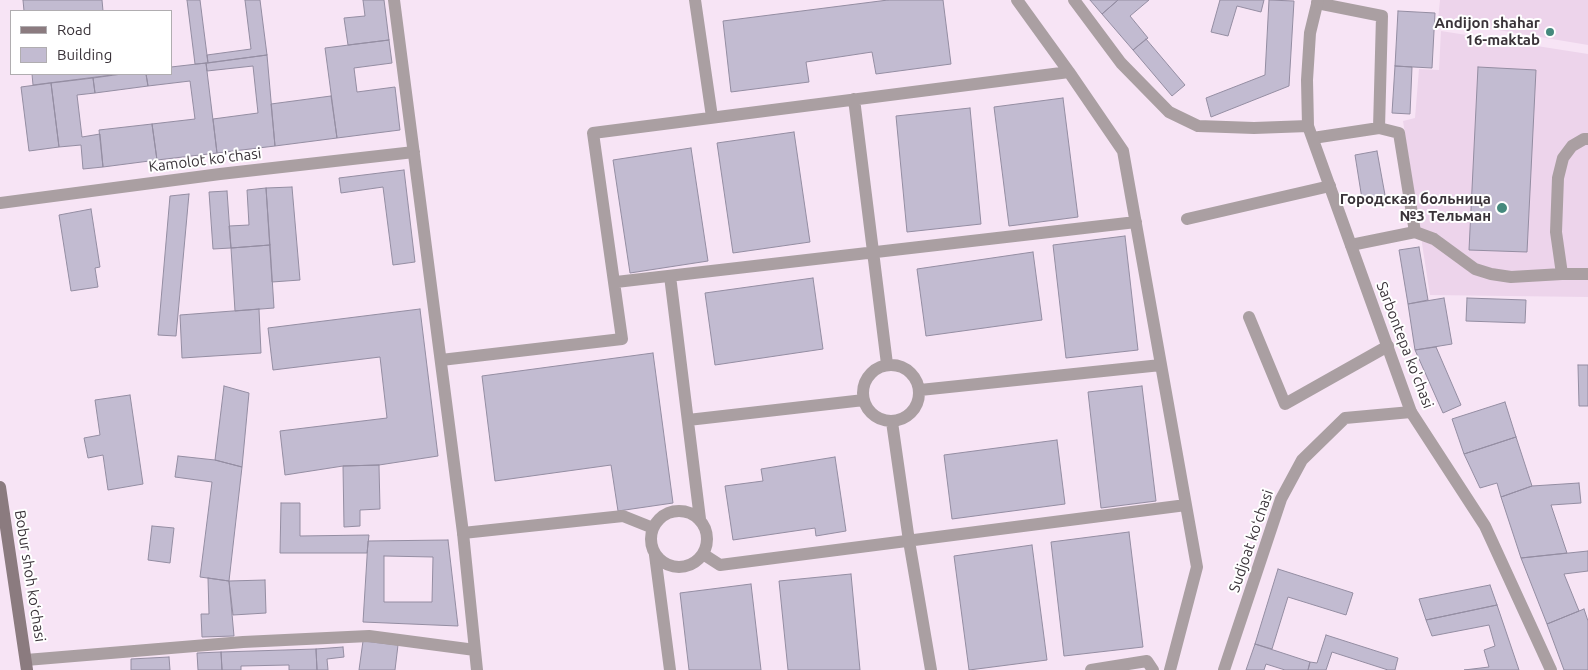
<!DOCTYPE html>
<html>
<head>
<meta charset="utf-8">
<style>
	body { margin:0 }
	#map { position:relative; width:1588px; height:670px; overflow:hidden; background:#f7e4f5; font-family:Ubuntu,sans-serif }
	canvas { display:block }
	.legend { position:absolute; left:10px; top:10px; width:162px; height:65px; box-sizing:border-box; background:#fff; border:1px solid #b0adb0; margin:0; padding:6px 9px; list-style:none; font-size:15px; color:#3a3339 }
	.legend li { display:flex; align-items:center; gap:10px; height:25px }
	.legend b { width:25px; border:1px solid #b0adb0 }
</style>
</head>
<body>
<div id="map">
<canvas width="1588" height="670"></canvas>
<ul class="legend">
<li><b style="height:6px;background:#8b7b7f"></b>Road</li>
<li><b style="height:14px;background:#c2bbd1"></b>Building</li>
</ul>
</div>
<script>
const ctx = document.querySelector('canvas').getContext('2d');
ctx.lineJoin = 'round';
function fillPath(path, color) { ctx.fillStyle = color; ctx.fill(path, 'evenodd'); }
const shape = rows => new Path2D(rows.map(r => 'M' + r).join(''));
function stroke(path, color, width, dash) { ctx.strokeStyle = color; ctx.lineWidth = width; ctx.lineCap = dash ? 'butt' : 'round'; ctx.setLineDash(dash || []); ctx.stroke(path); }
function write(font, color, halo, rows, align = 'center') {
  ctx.font = font + ' Ubuntu,sans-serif'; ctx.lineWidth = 4; ctx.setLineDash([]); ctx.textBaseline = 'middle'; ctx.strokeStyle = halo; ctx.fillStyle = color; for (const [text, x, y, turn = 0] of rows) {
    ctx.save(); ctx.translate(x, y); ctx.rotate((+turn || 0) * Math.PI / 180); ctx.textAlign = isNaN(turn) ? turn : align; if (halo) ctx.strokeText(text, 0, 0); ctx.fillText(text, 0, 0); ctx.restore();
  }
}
fillPath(shape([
	[1440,0,1588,0,1588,45,1438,20],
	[1441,31,1588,54,1588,297,1430,295,1403,121,1415,118,1419,69,1439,70]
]), '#edd4eb');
const building = shape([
	[23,0,102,0,103,11,24,11,23,0],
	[187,0,200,0,208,63,195,64,187,0],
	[245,0,260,0,267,55,208,63,207,55,251,49,245,0],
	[363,0,384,0,389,40,348,45,344,18,365,16,363,0],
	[888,0,943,0,951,64,876,74,872,52,806,62,809,82,731,92,723,21,888,0],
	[1090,0,1118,0,1102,14,1090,0],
	[1118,0,1149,0,1130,16,1148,38,1133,50,1102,14,1118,0],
	[1220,0,1264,0,1261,12,1237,6,1228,36,1211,32,1220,0],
	[1269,0,1294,1,1289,86,1211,117,1206,98,1265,75,1269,0],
	[1398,11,1435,13,1432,68,1395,66,1398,11],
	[1146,39,1185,85,1172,96,1133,50,1146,39],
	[389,40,392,63,354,68,357,92,395,87,400,130,337,138,325,48,389,40],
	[267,55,275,146,217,153,213,119,258,113,253,66,207,71,206,63,267,55],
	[206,63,217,153,157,160,152,124,195,119,190,81,148,86,146,74,171,74,171,67,206,63],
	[1395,66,1412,67,1410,114,1392,113,1395,66],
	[1478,67,1536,70,1527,252,1469,250,1478,67],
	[32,74,111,74,112,75,33,85,32,74],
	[122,74,146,74,148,86,95,93,93,78,122,74],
	[93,78,95,93,77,95,82,137,100,134,103,167,83,169,81,145,59,147,51,83,93,78],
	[51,83,59,147,29,151,21,87,51,83],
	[331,96,337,138,275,146,271,104,331,96],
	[1063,98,1078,217,1009,226,994,107,1063,98],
	[970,108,981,224,907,232,896,116,970,108],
	[152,124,157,160,103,167,99,130,152,124],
	[794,132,810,242,733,253,717,143,794,132],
	[691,148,708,261,630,273,613,160,691,148],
	[1377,151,1385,195,1362,199,1355,155,1377,151],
	[404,170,415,262,393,265,383,187,341,193,339,178,404,170],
	[292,187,300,280,272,282,266,188,292,187],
	[266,188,270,245,231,248,229,226,249,225,247,190,266,188],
	[227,191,231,248,213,249,209,192,227,191],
	[189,194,176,336,158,335,170,196,189,194],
	[91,209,100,267,95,268,98,287,71,291,59,215,91,209],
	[1125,236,1138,350,1066,358,1053,245,1125,236],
	[270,245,274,308,235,311,231,248,270,245],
	[1419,247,1428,300,1408,304,1399,250,1419,247],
	[1033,252,1042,320,926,336,917,269,1033,252],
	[813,278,823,349,715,365,705,293,813,278],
	[1444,298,1452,344,1415,350,1408,304,1444,298],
	[1467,298,1526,300,1525,323,1466,321,1467,298],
	[259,309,261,353,182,358,180,315,259,309],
	[420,309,438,456,379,465,343,466,285,475,280,431,387,418,380,357,273,370,268,328,420,309],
	[1436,347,1461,405,1443,413,1415,350,1436,347],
	[653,353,673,503,618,511,611,465,495,481,482,376,653,353],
	[1578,365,1588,365,1588,406,1579,406,1578,365],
	[224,386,249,393,242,467,215,460,224,386],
	[1142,386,1156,501,1101,508,1088,392,1142,386],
	[130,395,143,484,108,490,103,455,88,458,84,438,100,435,95,400,130,395],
	[1505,402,1516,437,1464,454,1452,419,1505,402],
	[1516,437,1532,486,1501,497,1497,483,1480,488,1464,454,1516,437],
	[1057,440,1065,504,952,519,944,455,1057,440],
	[178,456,215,460,242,467,229,581,200,577,212,482,175,477,178,456],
	[835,457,846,531,816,536,815,528,733,540,725,486,763,481,761,469,835,457],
	[379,465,380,509,360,510,360,526,344,527,343,466,379,465],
	[1579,483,1581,503,1551,505,1567,553,1521,558,1501,497,1532,486,1579,483],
	[281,503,300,503,300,536,369,535,367,553,280,553,281,503],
	[152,526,174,528,170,563,148,560,152,526],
	[1129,532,1143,647,1064,656,1051,542,1129,532],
	[448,540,458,626,363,622,368,541,448,540],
	[384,556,433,557,432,602,384,602,384,556],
	[1032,545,1047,660,969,670,954,556,1032,545],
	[1588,551,1588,571,1564,574,1579,611,1547,624,1521,558,1588,551],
	[1278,569,1353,593,1346,615,1288,597,1272,649,1255,644,1278,569],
	[851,574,860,670,788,670,779,581,851,574],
	[208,578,229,581,234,636,202,637,201,614,209,614,208,578],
	[265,580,266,613,233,615,229,581,265,580],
	[751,584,761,670,689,670,680,593,751,584],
	[1490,585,1497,605,1426,620,1419,599,1490,585],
	[1497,605,1519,670,1464,670,1489,667,1484,650,1495,646,1489,625,1432,636,1426,620,1497,605],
	[1584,609,1588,621,1588,670,1564,670,1547,624,1584,609],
	[1326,635,1398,658,1395,670,1388,670,1332,652,1326,670,1308,670,1310,662,1317,663,1326,635],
	[363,641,398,645,395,670,359,670,363,641],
	[1255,644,1310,662,1308,670,1285,670,1266,664,1264,670,1246,670,1255,644],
	[343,647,344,657,327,659,328,670,317,670,316,649,343,647],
	[316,649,317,670,289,670,289,665,241,666,241,670,222,670,221,652,316,649],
	[221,652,222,670,198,670,197,653,221,652],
	[169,657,170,670,131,670,131,659,169,657]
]);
fillPath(building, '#c2bbd1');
stroke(building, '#948da2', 1);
stroke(shape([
	[695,0,712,117],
	[1317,3,1382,16,1379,128,1399,133,1415,232],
	[1069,72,1123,151,1197,567,1170,670],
	[854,99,887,364],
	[1313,138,1379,128],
	[1187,219,1330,186],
	[1351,245,1415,232,1434,239,1475,269,1491,274,1511,277,1562,274,1588,274],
	[1562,274,1556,232,1558,178,1563,158,1572,146,1584,139,1588,139],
	[670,276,700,519],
	[616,282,1136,222],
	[1249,317,1285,404,1388,346],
	[441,360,622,339,593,133,1069,72,1017,0],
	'863 393a28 28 0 1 1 56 0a28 28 0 1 1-56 0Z',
	[920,390,1161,365],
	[688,420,864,400],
	[892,422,909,541,931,670],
	'651 539a28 28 0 1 1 56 0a28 28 0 1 1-56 0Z',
	[463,533,623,516,653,528],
	[703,554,720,565,1186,505],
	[655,555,670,670],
	[1091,670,1147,661,1153,670]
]), '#aa9fa2', 12);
stroke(shape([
	[394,0,463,533,477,670],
	[0,203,220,174,414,152],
	[26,660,243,642,369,636,475,650],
	[1224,670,1281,499,1302,460,1345,418,1411,412]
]), '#aa9fa2', 12);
stroke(shape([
	[1074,0,1121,63,1169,112,1198,126,1254,128,1308,126],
	[1318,0,1310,33,1307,80,1308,126,1411,412,1485,526,1551,670]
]), '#aa9fa2', 12);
stroke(shape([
	[0,487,27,670]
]), '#8b7b7f', 12);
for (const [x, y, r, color] of [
	[1550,32,5,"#45897d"],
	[1502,208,6,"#45897d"]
]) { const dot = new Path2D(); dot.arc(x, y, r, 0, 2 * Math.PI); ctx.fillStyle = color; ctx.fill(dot); stroke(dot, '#fff', 2); }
write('bold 15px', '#3a3339', '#fff', [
	["Andijon shahar",1540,23],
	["16-maktab",1540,40],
	["Городская больница",1491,199],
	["№3 Тельман",1491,216]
], 'right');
write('15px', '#3a3339', '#fff', [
	["Kamolot ko'chasi",205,160,-7],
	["Sarbontepa ko'chasi",1405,345,69],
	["Sudjoat koʻchasi",1251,541,-71],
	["Bobur shoh koʻchasi",30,576,81]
]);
</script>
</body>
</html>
